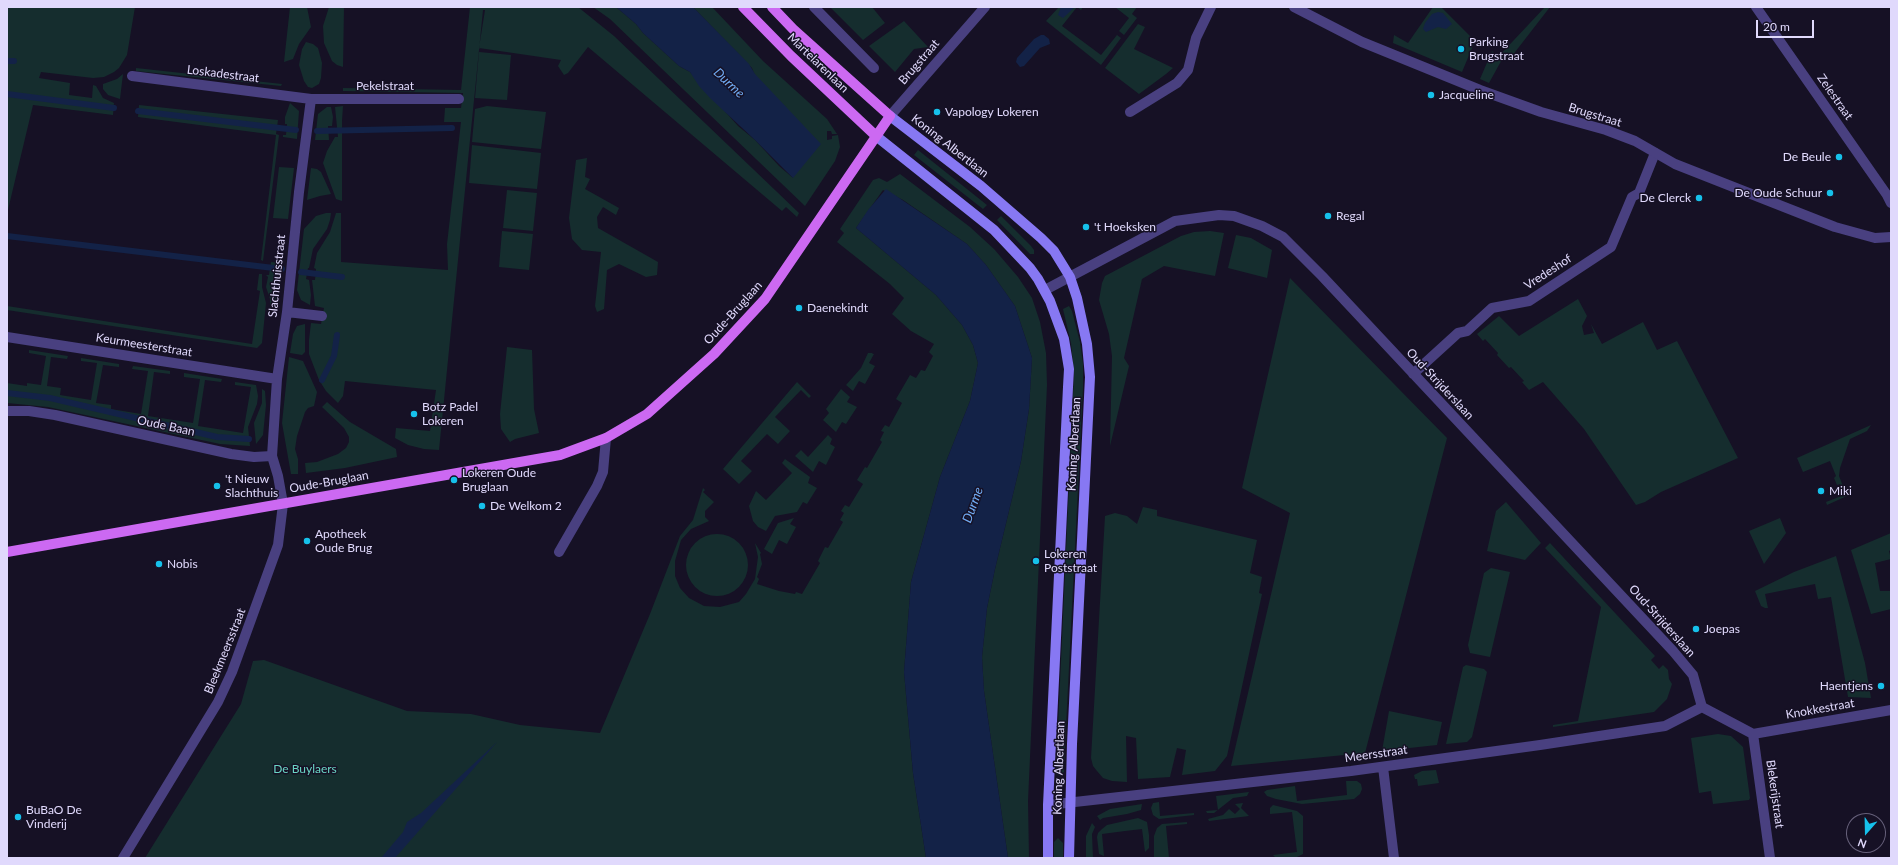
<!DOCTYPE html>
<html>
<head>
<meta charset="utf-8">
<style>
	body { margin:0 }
	#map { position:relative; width:1898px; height:865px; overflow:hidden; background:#161125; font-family:Lato,sans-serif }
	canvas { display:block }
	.frame { position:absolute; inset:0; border:8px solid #e0d9fc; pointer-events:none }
	.north { position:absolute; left:1846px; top:813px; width:40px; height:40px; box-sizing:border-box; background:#161125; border:1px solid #67617b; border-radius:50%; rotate:200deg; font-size:11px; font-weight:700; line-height:16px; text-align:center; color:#e0d9fc }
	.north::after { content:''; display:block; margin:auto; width:14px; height:18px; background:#16c1eb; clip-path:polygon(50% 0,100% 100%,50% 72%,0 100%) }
	.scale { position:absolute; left:1756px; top:20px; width:58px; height:18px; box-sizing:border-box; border:2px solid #e0d9fc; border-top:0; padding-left:5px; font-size:12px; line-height:14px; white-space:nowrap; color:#e0d9fc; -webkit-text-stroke:3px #161125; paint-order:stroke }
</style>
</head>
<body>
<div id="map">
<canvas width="1898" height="865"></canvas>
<div class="frame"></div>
<div class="north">N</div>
<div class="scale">20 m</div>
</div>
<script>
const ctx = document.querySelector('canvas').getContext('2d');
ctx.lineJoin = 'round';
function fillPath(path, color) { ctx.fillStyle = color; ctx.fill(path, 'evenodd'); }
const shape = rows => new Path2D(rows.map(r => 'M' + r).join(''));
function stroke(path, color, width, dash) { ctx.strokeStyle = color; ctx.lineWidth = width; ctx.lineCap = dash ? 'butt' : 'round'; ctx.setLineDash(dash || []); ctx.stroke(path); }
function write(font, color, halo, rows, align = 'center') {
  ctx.font = font + ' Lato,sans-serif'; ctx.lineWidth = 3; ctx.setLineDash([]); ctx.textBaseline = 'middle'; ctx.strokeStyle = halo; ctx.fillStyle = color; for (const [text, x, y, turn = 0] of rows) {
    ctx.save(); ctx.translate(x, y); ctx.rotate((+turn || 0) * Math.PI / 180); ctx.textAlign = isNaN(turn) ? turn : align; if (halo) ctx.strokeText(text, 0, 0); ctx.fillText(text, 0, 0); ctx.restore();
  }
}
fillPath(shape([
	[7,7,135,7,127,55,119,68,114,72,104,77,93,78,41,72,39,78,70,83,69,95,92,98,93,85,96,86,103,98,114,103,113,115,33,105,7,214],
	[290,7,307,7,311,27,299,44,293,59,284,62],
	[329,7,344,7,343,67,337,65,332,61,324,43,323,26],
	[470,7,578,7,614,36,799,213,797,217,786,207,782,211,588,47,568,73,564,75,558,66,561,60,479,48,485,10,483,10,439,450,424,449,408,445,395,438,396,428,430,431,436,390,345,381,343,396,338,403,326,391,319,380,309,354,309,340,311,323,321,324,324,308,315,306,312,280,315,280,316,269,314,268,317,253,330,232,336,213,341,213,341,262,448,270,447,244,461,122,444,122,445,108,461,108,463,93,343,91,343,88,461,90],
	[593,7,616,7,636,24,643,33,679,66,690,72,738,126,755,140,779,166,793,178,752,68,693,7,712,7,763,61,827,119,837,134,832,134,831,131,827,131,827,140,832,139,832,136,838,135,840,147,835,161,805,206,636,44,610,19],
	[830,7,872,7,885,23,863,40],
	[1059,7,1083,7,1081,10,1077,7,1062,26,1101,55,1117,35,1121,38,1101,65,1046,21],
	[1115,7,1137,7,1132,14,1137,18,1124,35,1119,31,1129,18],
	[1433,7,1441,7,1475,41,1462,72,1393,43,1394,35,1408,43],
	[1545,7,1550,7,1512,56,1505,54,1489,83,1480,79,1492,51,1498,57],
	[904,21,928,47,914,49,895,72,869,46],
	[1138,24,1145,27,1134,49,1173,68,1166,74,1139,94,1105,68],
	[306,42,313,44,318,48,322,63,321,78,319,84,312,88,308,87,304,81,299,65,302,49],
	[479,52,511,55,507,100,475,98],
	[136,68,282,84,281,86,136,71],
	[123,74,120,99,108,95,103,89,103,84,117,79],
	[290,103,299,111,297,139,283,137,283,135,286,135,287,124,285,124,285,117],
	[139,105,278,120,276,134,279,135,263,261,261,260,276,135,138,117],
	[343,106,342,121,342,201,336,199,323,163,327,151,335,137,338,137,335,107],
	[487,106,546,112,541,149,472,142,475,109],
	[327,107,331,107,333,117,332,126,328,126,329,140,315,140,318,114],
	[472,145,541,153,537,189,469,183],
	[918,150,987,205,983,209,914,155],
	[587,158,585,177,590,179,585,189,619,208,616,215,603,207,597,217,598,228,658,262,657,275,646,277,619,264,607,270,604,309,597,312,595,306,601,252,582,250,572,239,569,218,576,160],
	[279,167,294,168,288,219,273,218],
	[311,168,317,169,321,172,331,194,320,196,307,200],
	[900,174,970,227,994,249,1018,277,1032,298,1040,322,1046,353,1047,385,1028,801,1029,858,1008,858,984,691,982,657,987,608,995,569,1021,461,1029,409,1032,358,1015,306,986,265,967,244,903,200,883,190,856,228,936,295,962,325,973,345,978,363,970,401,940,477,911,582,904,672,913,773,926,858,145,858,241,704,253,661,264,660,407,711,471,714,520,725,600,733,650,614,680,536,693,520,703,488,705,490,703,492,714,502,705,511,705,517,709,521,691,529,681,540,675,561,675,576,680,588,689,598,704,606,720,607,739,602,746,594,755,579,758,557,755,543,761,553,760,554,762,564,757,577,759,579,757,584,779,591,795,594,796,592,802,594,820,563,818,561,825,547,828,548,843,522,840,520,844,513,841,511,845,505,849,507,863,484,857,480,865,467,867,468,882,442,880,440,884,432,881,431,885,425,889,427,902,403,896,399,910,375,916,378,921,370,925,371,933,356,929,352,934,344,911,331,892,314,904,298,890,284,837,242,844,233,840,229,873,180,879,178,887,182],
	[507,190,537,193,533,231,503,228],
	[326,213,331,213,330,220,327,229,313,249,309,268,308,268,306,279,309,280,311,295,310,305,301,300,297,290,304,229,316,216],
	[1001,216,1031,246,1034,250,1034,254,1030,254,997,220],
	[502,231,533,234,529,270,499,267],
	[1210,231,1224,233,1215,276,1164,266,1142,279,1124,358,1129,366,1110,446,1112,356,1109,334,1099,300,1102,283,1105,276,1181,236,1194,232],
	[1236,235,1251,238,1272,250,1267,278,1228,268],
	[271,262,283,263,278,306,270,305,270,299,266,287,268,277,266,275,269,275],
	[259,274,262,274,262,287,266,303,262,343,257,348,7,310,7,306,252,344,260,291,257,290],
	[1290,278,1447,438,1365,753,1231,766,1290,513,1242,488],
	[1578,299,1587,316,1582,326,1584,335,1594,333,1591,324,1602,344,1643,322,1657,350,1677,341,1738,458,1661,492,1645,502,1636,505,1584,429,1543,382,1529,390,1522,382,1524,381,1511,367,1509,368,1497,355,1498,353,1485,339,1483,341,1477,334,1499,316,1519,336],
	[1069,306,1072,311,1080,342,1083,364,1083,388,1064,767,1064,772,1060,776,1056,774,1056,771,1074,374,1071,343,1063,309],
	[305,324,305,352,302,355,290,353,293,334,297,326],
	[507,347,532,350,534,409,539,433,515,439,510,442,501,429,500,414],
	[29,350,68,356,67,359,51,357,47,386,61,388,60,395,91,400,97,363,81,361,81,358,119,364,119,367,103,365,96,403,111,405,111,409,141,414,148,371,132,369,133,366,170,371,170,374,154,372,148,416,193,423,200,379,184,377,184,373,222,379,221,382,205,380,198,426,243,433,251,387,235,385,235,382,256,385,258,396,257,404,248,427,250,446,220,444,48,407,7,403,7,383,27,386,27,383,41,385,46,356,29,353],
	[868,353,873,353,872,354,874,354,869,363,875,366,865,384,859,381,853,391,846,385,861,368],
	[289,357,303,361,317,392,314,406,308,408,305,412,297,436,295,449,298,459,298,474,291,474,282,423],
	[797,382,811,396,809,398,801,390,775,417,790,431,778,444,767,434,741,461,752,471,739,484,723,469],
	[262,389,265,391,266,405,263,435,256,444,254,423,262,403],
	[841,389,850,397,847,402,857,407,846,424,842,422,836,432,823,420,829,413,826,409],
	[327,402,350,422,396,449,397,457,345,468,306,473,305,463,317,462,338,454,346,448,349,442,349,437,344,428,322,407],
	[1871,425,1867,431,1850,439,1840,468,1839,476,1847,496,1827,505,1826,502,1844,495,1840,484,1837,485,1834,478,1836,476,1830,461,1803,472,1797,458],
	[828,435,832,439,830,444,835,447,826,465,819,461,813,472,795,456,801,450,808,457],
	[785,459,810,477,808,483,817,488,807,504,803,502,797,512,775,516,766,531,758,527,753,521,749,506,756,491,766,500,792,473,782,463],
	[1506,502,1541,543,1525,560,1487,551,1496,511],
	[1143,507,1157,510,1157,516,1257,540,1250,573,1262,577,1259,593,1262,594,1227,756,1215,771,1182,775,1186,750,1177,748,1170,777,1138,779,1136,738,1126,736,1127,782,1112,781,1103,778,1097,771,1093,766,1091,758,1105,516,1115,513,1127,516,1137,524],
	[794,518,790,524,796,527,787,544,779,540,772,554,764,549,778,523],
	[1780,518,1786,533,1764,564,1749,531],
	[1891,533,1891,550,1889,551,1891,559,1875,563,1880,591,1891,591,1891,609,1871,614,1851,550],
	'686 565a31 31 0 1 1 62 0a31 31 0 1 1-62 0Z',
	[1550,543,1655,656,1651,660,1659,669,1663,665,1668,670,1669,679,1672,684,1667,699,1654,712,1553,727,1553,725,1578,721,1601,607,1545,548],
	[1836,556,1865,663,1871,698,1848,697,1831,597,1818,599,1815,584,1765,594,1768,608,1765,608,1761,606,1755,591,1794,572],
	[1491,568,1510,572,1490,657,1470,653,1468,645,1484,573],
	[1466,665,1484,669,1487,672,1472,737,1467,742,1446,744,1463,667],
	[1389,711,1442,722,1437,745,1382,751],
	[1718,734,1731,736,1743,747,1750,798,1749,800,1713,804,1711,791,1699,793,1691,738],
	[1436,770,1439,783,1418,786,1417,779,1415,779,1414,775,1422,771],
	[1346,781,1357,781,1361,784,1362,789,1360,794,1354,799,1302,804,1276,799,1267,796,1264,792,1267,790,1295,786,1297,801,1347,795],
	[1249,792,1247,796,1233,798,1214,813,1207,813,1206,811,1218,810,1216,796],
	[1159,802,1160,816,1194,813,1194,815,1159,819,1153,815,1151,808,1153,803],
	[1243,803,1241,808,1249,816,1209,821,1208,819,1223,815,1229,809,1235,814,1240,809,1235,804],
	[1142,804,1141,810,1127,814,1103,818,1100,820,1097,816,1110,809],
	[1273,805,1297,811,1303,816,1303,854,1297,857,1276,858,1273,855,1297,852,1292,812,1270,814,1270,808],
	[1138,818,1147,822,1149,835,1149,848,1145,852,1142,829,1125,831,1102,834,1104,856,1099,854,1097,837,1098,833,1102,829,1107,825],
	[1187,822,1187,824,1166,826,1169,858,1154,858,1154,836,1157,828,1162,824],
	[1092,823,1095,827,1092,834,1093,858,1086,858,1086,836],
	[1058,838,1063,843,1063,858,1054,858,1054,842]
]), '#152d2e');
fillPath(shape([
	[616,7,693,7,749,64,755,74,821,144,793,178,755,140,710,98,699,86,690,72,679,66,643,33,636,24],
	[1061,7,1075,7,1063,18,1058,15],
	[1438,12,1443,13,1452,24,1446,29,1438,27,1426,32,1423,29,1425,23,1432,14],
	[1041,35,1044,35,1049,39,1050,44,1040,48,1024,66,1020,67,1016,62,1017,58,1034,39],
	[886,189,967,244,986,265,1015,306,1032,358,1029,409,1021,461,995,569,987,608,982,657,984,691,1008,858,926,858,913,773,904,672,911,582,940,477,970,401,978,363,973,345,962,325,936,295,856,228,868,210],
	[497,742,395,858,381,858,403,832,407,822,421,813]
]), '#132247');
stroke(shape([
	[7,61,14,61],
	[7,94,114,108],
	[138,111,296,130],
	[317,131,452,128],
	[7,236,282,269],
	[301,272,342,277],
	[322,380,334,356,337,335],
	[7,393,50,398,217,437,249,439]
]), '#132247', 6);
stroke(shape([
	[814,7,874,68],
	[132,76,311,99,459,99],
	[1130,112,1177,83,1188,70,1196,38,1211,7],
	[1045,290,1175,221,1219,215,1234,216,1262,226,1283,237,1322,276,1673,651,1693,675,1702,707,1753,734],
	[287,312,322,316],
	[7,337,277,379],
	[1413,374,1458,333,1467,331,1492,308,1529,301,1611,247,1632,197,1639,193,1655,153],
	[7,411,29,411,55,415,231,454,254,457,272,456,278,476,283,504,278,545,232,672,218,702,123,858],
	[272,456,277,379,287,312,299,192,311,99],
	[559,552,597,486,603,472,606,438],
	[1753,734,1891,710],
	[1753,734,1770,858],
	[1383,767,1394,858],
	[1048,805,1351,771,1540,745,1665,726,1702,707]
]), '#494080', 10);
stroke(shape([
	[1294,7,1362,42,1480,90,1541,112,1606,130,1635,141,1675,164,1835,227,1875,238,1891,237],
	[1756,7,1887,195,1891,203],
	[890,116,985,7]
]), '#494080', 10);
stroke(shape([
	[890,116,981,186,1041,238,1054,251,1070,277,1077,298,1087,344,1090,377,1072,744,1069,858],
	[876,136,994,230,1030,268,1038,279,1050,301,1064,339,1069,369,1068,387,1048,805,1048,858]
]), '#8778f3', 10);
stroke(shape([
	[743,7,791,56,876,136],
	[7,552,560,455,606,438,647,414,714,354,765,299,890,116,793,29,772,7]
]), '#cc69f2', 10);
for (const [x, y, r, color] of [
	[1461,49,4,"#16c1eb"],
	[1431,95,4,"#16c1eb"],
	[937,112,4,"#16c1eb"],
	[1839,157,4,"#16c1eb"],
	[1830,193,4,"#16c1eb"],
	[1699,198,4,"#16c1eb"],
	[1328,216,4,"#16c1eb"],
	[1086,227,4,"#16c1eb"],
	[799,308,4,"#16c1eb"],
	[414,414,4,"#16c1eb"],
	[454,480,4,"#16c1eb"],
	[217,486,4,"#16c1eb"],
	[1821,491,4,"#16c1eb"],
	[482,506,4,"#16c1eb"],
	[307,541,4,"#16c1eb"],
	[1036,561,4,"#16c1eb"],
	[159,564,4,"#16c1eb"],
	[1696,629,4,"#16c1eb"],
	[1881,686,4,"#16c1eb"],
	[18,817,4,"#16c1eb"]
]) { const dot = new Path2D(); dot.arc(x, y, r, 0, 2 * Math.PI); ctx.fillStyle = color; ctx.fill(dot); stroke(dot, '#161125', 1.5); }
write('12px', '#e0d9fc', '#161125', [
	["Parking",1469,42],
	["Brugstraat",1469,56],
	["Jacqueline",1439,95],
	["Vapology Lokeren",945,112],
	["De Beule",1831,157,"right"],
	["De Oude Schuur",1822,193,"right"],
	["De Clerck",1691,198,"right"],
	["Regal",1336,216],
	["'t Hoeksken",1094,227],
	["Daenekindt",807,308],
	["Botz Padel",422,407],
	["Lokeren",422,421],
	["Lokeren Oude",462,473],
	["Bruglaan",462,487],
	["'t Nieuw",225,479],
	["Slachthuis",225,493],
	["Miki",1829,491],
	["De Welkom 2",490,506],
	["Apotheek",315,534],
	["Oude Brug",315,548],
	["Lokeren",1044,554],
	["Poststraat",1044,568],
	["Nobis",167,564],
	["Joepas",1704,629],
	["Haentjens",1873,686,"right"],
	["BuBaO De",26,810],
	["Vinderij",26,824]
], 'left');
write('12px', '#e0d9fc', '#161125', [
	["Brugstraat",919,62,-49],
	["Martelarenlaan",818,63,44],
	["Loskadestraat",223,74,7],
	["Pekelstraat",385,86],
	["Zelestraat",1835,97,55],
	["Brugstraat",1595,115,17],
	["Koning Albertlaan",950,146,38],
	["Vredeshof",1548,272,-33],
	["Slachthuisstraat",277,276,-84],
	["Oude-Bruglaan",733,313,-48],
	["Keurmeesterstraat",144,345,9],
	["Oud-Strijderslaan",1440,384,47],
	["Oude Baan",166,426,12],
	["Koning Albertlaan",1074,444,-87],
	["Oude-Bruglaan",329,482,-10],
	["Oud-Strijderslaan",1662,621,48],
	["Bleekmeersstraat",225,651,-68],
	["Knokkestraat",1820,709,-10],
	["Meersstraat",1376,754,-8],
	["Koning Albertlaan",1059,768,-88],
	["Blekerijstraat",1775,794,82]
]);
write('12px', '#6ad6c5', '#161125', [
	["De Buylaers",305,769]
]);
write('italic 13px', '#70aaf2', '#161125', [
	["Durme",729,83,43],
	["Durme",973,505,-70]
]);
</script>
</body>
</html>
